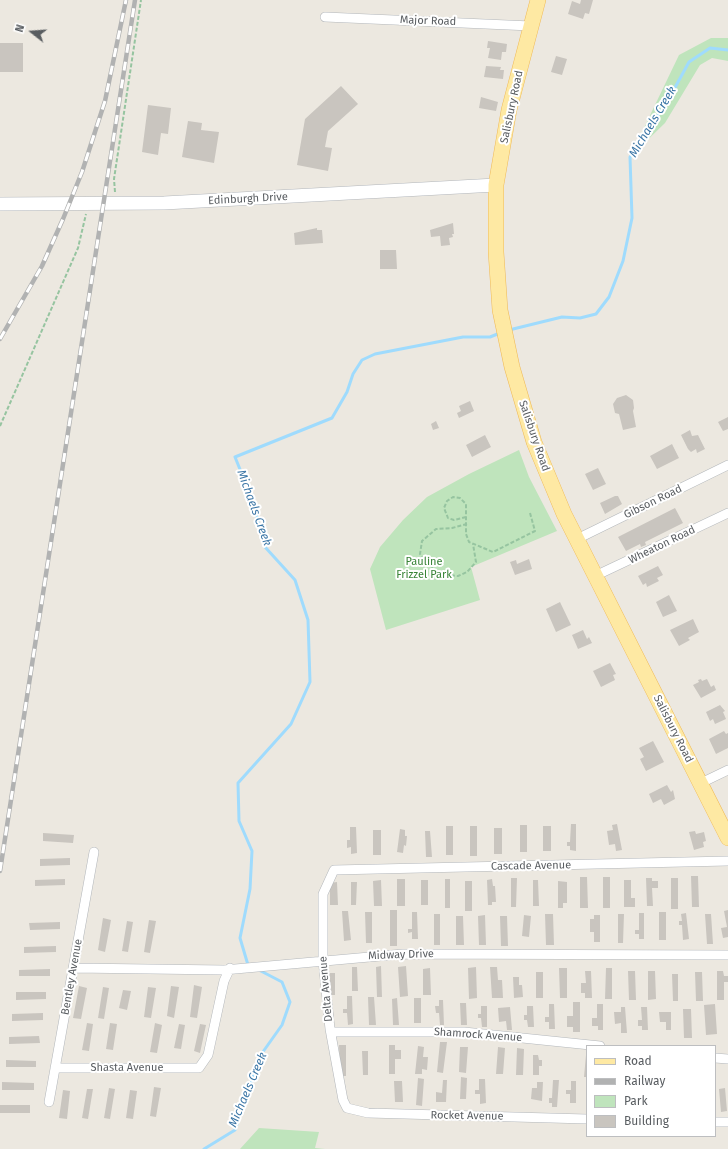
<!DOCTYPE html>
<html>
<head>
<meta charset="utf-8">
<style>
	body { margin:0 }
	#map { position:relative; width:728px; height:1149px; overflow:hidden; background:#ece8e0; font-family:"Fira Sans",sans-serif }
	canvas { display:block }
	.legend { position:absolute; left:586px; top:1045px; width:130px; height:92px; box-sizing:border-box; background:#fff; border:1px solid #bdbec0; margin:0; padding:5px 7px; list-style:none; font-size:12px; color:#595d61 }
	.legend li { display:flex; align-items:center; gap:8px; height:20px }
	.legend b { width:20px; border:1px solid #bdbec0 }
	.north { position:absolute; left:12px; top:12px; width:40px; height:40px; -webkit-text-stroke:3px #fff; paint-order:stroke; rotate:287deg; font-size:11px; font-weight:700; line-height:16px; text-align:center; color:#595d61 }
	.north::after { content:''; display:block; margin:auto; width:14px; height:18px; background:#595d61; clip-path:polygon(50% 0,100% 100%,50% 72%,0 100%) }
</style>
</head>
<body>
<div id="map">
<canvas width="728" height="1149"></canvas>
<ul class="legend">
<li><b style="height:5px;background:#fee9a3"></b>Road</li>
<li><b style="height:5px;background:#b1b2b2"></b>Railway</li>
<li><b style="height:11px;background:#bfe4bc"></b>Park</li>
<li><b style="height:11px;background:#c9c5bf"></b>Building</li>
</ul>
<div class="north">N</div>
</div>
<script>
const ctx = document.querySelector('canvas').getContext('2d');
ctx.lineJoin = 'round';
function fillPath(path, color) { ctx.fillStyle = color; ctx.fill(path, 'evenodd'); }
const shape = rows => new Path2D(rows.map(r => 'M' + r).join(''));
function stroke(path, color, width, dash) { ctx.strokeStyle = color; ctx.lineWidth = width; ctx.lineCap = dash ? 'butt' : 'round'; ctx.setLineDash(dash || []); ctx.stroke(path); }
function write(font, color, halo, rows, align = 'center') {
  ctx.font = font + ' "Fira Sans",sans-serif'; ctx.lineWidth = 4; ctx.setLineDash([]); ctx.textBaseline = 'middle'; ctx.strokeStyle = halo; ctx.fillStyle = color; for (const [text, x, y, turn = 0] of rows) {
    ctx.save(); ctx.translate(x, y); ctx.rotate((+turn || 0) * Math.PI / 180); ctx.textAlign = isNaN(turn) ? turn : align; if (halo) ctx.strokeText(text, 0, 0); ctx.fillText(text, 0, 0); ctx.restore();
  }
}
fillPath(shape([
	[711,38,728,38,728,61,712,58,700,65,665,123,630,157,679,55],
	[519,450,529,477,557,531,471,567,480,600,386,630,370,569,380,547,403,520,427,497,469,474],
	[259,1128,319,1132,315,1148,325,1149,240,1149]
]), '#bfe4bc');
stroke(shape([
	[509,330,562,317,580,318,596,314,609,297,623,261,632,218,630,157,667,102,689,62,710,48,728,50],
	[248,965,240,938,250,889,252,851,239,821,238,783,291,724,310,682,308,620,295,580,265,547,252,499,235,457,332,418,347,392,353,374,362,360,375,354,463,337,490,337,500,333],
	[204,1149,235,1130,260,1056,282,1025,290,1002,282,982,257,969]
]), '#9fdbfd', 3);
fillPath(shape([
	[581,0,593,0,589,14,585,13,583,19,568,14,572,1,580,4],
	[488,41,507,44,506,52,502,52,501,60,488,58,490,48,487,48],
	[0,43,23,43,23,72,0,72],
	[556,56,567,59,562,75,551,72],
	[486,66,501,67,500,70,504,70,503,79,484,77],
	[341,86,358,104,328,131,325,147,332,148,328,171,297,165,305,119],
	[481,97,498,102,496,111,479,108],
	[148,105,171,108,168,134,161,133,158,155,142,152],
	[188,121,202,123,201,130,219,132,214,163,182,157],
	[453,223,454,234,452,234,453,237,449,238,450,245,441,246,440,236,431,237,430,230],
	[317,228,317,230,322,230,323,243,295,245,294,233],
	[380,250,396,250,397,269,380,269],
	[626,395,633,400,634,408,633,411,636,427,623,430,619,414,615,413,613,404,617,398],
	[470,401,474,411,459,418,457,413,461,411,459,406],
	[728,417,728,429,723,431,718,422],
	[436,421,439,428,433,430,431,424],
	[690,430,692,436,698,435,705,449,697,453,696,449,691,452,688,449,681,435],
	[485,435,491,447,472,457,466,445],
	[672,444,679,458,657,469,650,456],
	[598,468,606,484,593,490,585,474],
	[615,496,618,496,622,504,605,514,600,503],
	[675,508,683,523,645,542,646,545,641,547,640,544,626,551,618,537],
	[529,559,532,569,515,575,510,562,516,560,517,564],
	[658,566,663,575,657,578,659,581,647,587,646,583,643,585,638,576],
	[669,595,677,611,663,617,656,602],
	[560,602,571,625,556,632,546,609],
	[693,619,699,632,688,638,690,640,679,646,670,630],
	[583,630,587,639,589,637,592,643,578,649,572,635],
	[610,663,616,674,613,675,615,680,601,687,593,671],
	[701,679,702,681,707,679,711,687,714,685,716,690,701,698,693,685,699,682,698,680],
	[720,705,725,711,723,712,726,719,715,724,713,719,710,721,706,712],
	[724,731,726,734,728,733,728,748,716,754,709,739],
	[653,741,664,762,646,771,640,759,644,757,639,748],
	[667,785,671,792,673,790,675,799,664,805,661,799,653,803,649,794],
	[571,824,576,824,576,851,570,850,570,846,567,846,567,842,570,842],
	[617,824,622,850,616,851,615,844,609,845,607,831,613,830,612,825],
	[520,825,527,825,527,852,520,852],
	[446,826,453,826,453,855,446,855],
	[470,826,477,826,477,856,470,856],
	[543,826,551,826,551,851,543,851],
	[350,827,356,827,357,853,351,854,351,847,347,848,347,840,350,840],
	[494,828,502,828,502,854,494,854],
	[400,829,405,830,405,836,407,836,406,846,404,845,403,853,397,852],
	[373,830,381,830,381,855,373,855],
	[425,831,430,831,432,857,426,857],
	[695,831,696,834,704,832,706,841,703,842,704,847,694,850,689,832],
	[43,833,74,835,73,843,43,841],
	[70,858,70,865,40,866,40,859],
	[691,876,698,876,699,907,692,907],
	[580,877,587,877,588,908,580,908],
	[603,877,610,877,610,908,603,908],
	[511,878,517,878,516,907,511,907],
	[646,878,652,878,652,881,658,881,658,888,652,888,653,906,647,906],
	[671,878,678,878,678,909,671,909],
	[65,879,65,885,35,886,35,880],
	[397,879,405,879,405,906,397,906],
	[445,879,450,879,450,908,445,908],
	[492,879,493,886,495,886,496,902,492,902,492,905,488,905,487,880],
	[381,880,382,906,374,906,373,881],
	[421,880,428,880,428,905,421,905],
	[533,880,538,880,539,906,533,906],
	[624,880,631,880,631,898,635,898,635,907,624,907],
	[465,881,472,881,472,911,465,911],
	[558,881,567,882,567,903,563,903,563,908,558,908],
	[337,882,338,905,330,905,330,883],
	[351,882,357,882,356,905,351,905],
	[390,910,397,910,397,946,390,946],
	[728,910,728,937,723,938,721,928,727,927,724,911],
	[342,911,348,911,351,940,344,941],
	[365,912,372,912,372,943,366,943],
	[412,912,417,912,418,939,412,939,412,932,408,933,408,929,412,929],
	[659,912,666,912,666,940,659,940],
	[639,913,644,913,644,939,639,939,639,934,635,934,635,930,639,930],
	[686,913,689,939,683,940,682,925,679,925,679,921,682,921,681,914],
	[434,914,440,914,440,945,434,945],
	[545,914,553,914,554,945,546,945],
	[618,914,624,914,623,943,618,943],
	[705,914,711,914,713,944,707,944],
	[485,915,486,945,479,945,478,916],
	[524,915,531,916,529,937,522,936],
	[594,915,600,915,600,942,594,942,594,932,590,932,590,919,594,919],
	[456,916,463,916,464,945,456,945],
	[500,916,507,916,508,946,501,946],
	[103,918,111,920,105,952,98,950],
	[149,920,156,921,150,953,144,952],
	[127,921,133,922,128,952,122,951],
	[60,922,60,929,30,930,29,923],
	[56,946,56,952,24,953,24,947],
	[381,966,382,997,377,997,376,967],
	[406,966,408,996,400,997,398,967],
	[352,967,357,967,358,991,352,991],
	[476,967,477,998,469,999,468,968],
	[490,967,497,967,498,980,502,980,503,998,492,998],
	[430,968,431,995,423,995,423,969],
	[559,968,567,968,567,998,560,998],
	[606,968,612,968,612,999,605,999],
	[50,969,50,976,19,976,19,970],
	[585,971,591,971,592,998,585,998,585,993,581,993,581,983,586,983],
	[628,971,635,971,636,1000,629,1000],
	[648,971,655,971,656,999,648,1000],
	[717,971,723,971,724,976,728,976,728,982,724,982,724,1000,717,1000],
	[536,972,543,972,543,998,536,998],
	[695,972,702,972,703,1001,696,1001],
	[329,973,335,973,335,995,328,995],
	[672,974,678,974,678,1001,673,1001],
	[513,977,519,977,519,985,522,985,523,997,514,998],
	[194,985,202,987,197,1018,190,1017],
	[79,986,87,988,81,1019,73,1018],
	[171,986,179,987,174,1018,167,1016],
	[103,987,109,988,104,1019,98,1018],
	[148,987,156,988,151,1018,144,1017],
	[123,990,131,991,127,1010,119,1008],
	[16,992,46,992,46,999,16,1000],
	[347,996,352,996,353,1024,348,1025,347,1013,343,1013,343,1009,347,1009],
	[368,997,374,997,376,1025,369,1025],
	[397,998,399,1025,393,1025,392,999],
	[414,998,421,998,421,1023,414,1023],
	[439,1000,443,1000,444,1025,440,1025,439,1013,436,1013,435,1006,439,1006],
	[573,1002,580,1002,580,1032,573,1032,573,1027,567,1027,567,1016,573,1016],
	[460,1003,466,1003,467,1025,461,1025],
	[549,1004,554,1004,555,1029,549,1029,549,1022,545,1022,545,1017,549,1017],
	[597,1004,603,1004,603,1030,598,1030,598,1026,592,1026,592,1018,597,1018],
	[715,1004,717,1034,706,1035,704,1005],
	[481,1006,487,1006,487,1027,482,1027,481,1018,478,1018,478,1014,481,1014],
	[527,1006,533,1006,534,1027,528,1027,527,1020,524,1020,524,1015,527,1015],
	[510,1007,512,1030,507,1030,506,1021,499,1022,498,1008],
	[621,1007,625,1007,627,1033,621,1033,621,1023,615,1024,614,1012,621,1012],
	[641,1007,647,1007,648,1030,642,1030,642,1026,638,1026,638,1020,642,1020],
	[683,1009,691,1009,692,1038,684,1038],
	[659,1012,671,1012,671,1030,666,1030,666,1022,660,1022],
	[43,1013,43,1020,12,1021,12,1014],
	[87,1023,93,1024,89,1051,82,1050],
	[110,1023,117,1024,113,1050,106,1049],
	[155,1023,162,1025,157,1053,150,1052],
	[179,1024,185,1025,181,1049,174,1048],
	[200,1024,206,1025,200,1053,194,1051],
	[39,1036,40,1043,9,1044,9,1037],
	[440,1042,447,1042,443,1073,437,1072],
	[339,1045,346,1045,346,1076,340,1076],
	[389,1045,395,1045,395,1050,401,1050,401,1059,395,1059,395,1074,389,1074],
	[418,1046,424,1047,423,1057,428,1057,427,1070,422,1069,422,1074,415,1074],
	[460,1047,468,1047,466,1073,459,1072],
	[498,1047,505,1048,503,1074,496,1074],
	[517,1048,524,1049,523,1075,516,1075],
	[362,1051,368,1051,368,1075,363,1075],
	[533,1055,538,1055,539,1060,542,1060,542,1066,539,1066,539,1075,533,1075],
	[586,1055,587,1055,587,1077,584,1077],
	[6,1060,36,1061,36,1067,6,1067],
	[461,1077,467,1078,466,1099,460,1099],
	[418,1078,424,1079,422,1106,416,1105],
	[479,1079,485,1079,486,1103,480,1104,480,1094,475,1094,475,1090,479,1090],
	[443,1080,447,1080,446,1102,436,1102,436,1092,442,1093],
	[553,1080,559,1080,557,1107,552,1107,552,1103,549,1103,549,1098,552,1098],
	[394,1081,402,1081,403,1102,395,1102],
	[571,1081,576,1081,576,1103,570,1103,570,1094,566,1094,566,1090,571,1090],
	[2,1082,34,1083,34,1090,2,1090],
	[537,1082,543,1082,542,1101,531,1099,532,1088,537,1088],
	[154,1087,161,1088,156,1117,150,1116],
	[109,1088,115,1089,110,1119,104,1118],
	[725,1088,727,1111,721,1112,719,1089],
	[87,1089,93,1089,88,1119,82,1118],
	[63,1090,70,1091,67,1119,59,1118],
	[130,1090,137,1091,133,1119,126,1118],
	[0,1105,30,1105,30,1113,0,1113]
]), '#c9c5bf');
const street = shape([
	[325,17,531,26],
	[577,539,728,465],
	[595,576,728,513],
	[701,783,728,770],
	[74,968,224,970,403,954,728,955],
	[331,1032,464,1032,600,1046],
	[715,1058,728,1059],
	[55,1068,199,1068,208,1055,224,981,230,968],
	[49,1102,94,852],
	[587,1119,368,1113,347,1108,343,1100,330,1029,323,960,323,894,334,870,728,861],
	[715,1122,728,1122]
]);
const secondary = shape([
	[0,204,164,203,496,185]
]);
const primary = shape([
	[538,0,509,110,496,185,496,252,500,310,512,367,534,442,564,514,728,838]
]);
stroke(street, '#b3b7bb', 10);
stroke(secondary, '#b2b6bb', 14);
stroke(primary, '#efb956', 16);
stroke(shape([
	[115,192,114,179,141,0],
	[0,426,78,248,86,214],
	[466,517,454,520,448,518,444,508,447,501,453,497,460,498,466,504,466,534,469,542,493,552,535,531,530,513],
	[467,524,452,528,436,529,422,541,420,554,424,560,437,571,447,575,458,576,467,572,476,562,473,544]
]), '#96c4a0', 2, [4, 2]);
stroke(street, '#fff', 9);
stroke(secondary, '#fff', 13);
stroke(primary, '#fee9a3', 15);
const rail = shape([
	[0,339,42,266,63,219,82,172,105,101,126,0],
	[0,871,135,0]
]);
stroke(rail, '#b1b2b2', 4.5);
stroke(rail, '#fff', 3, [9]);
write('11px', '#595d61', '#fff', [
	["Major Road",428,21,2],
	["Salisbury Road",512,107,-78],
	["Edinburgh Drive",248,199,-3],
	["Salisbury Road",534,436,71],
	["Gibson Road",653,502,-26],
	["Wheaton Road",662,545,-26],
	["Salisbury Road",673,729,63],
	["Cascade Avenue",531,866,-1],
	["Midway Drive",401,955,-2],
	["Bentley Avenue",72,977,-80],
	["Delta Avenue",326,989,-95],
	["Shamrock Avenue",478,1035,4],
	["Shasta Avenue",127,1068],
	["Rocket Avenue",467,1116,1]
]);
write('11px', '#378336', '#fff', [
	["Pauline",424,562],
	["Frizzel Park",424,575]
]);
write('italic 12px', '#3b76a6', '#fff', [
	["Michaels Creek",653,122,-59],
	["Michaels Creek",254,508,70],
	["Michaels Creek",248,1090,-67]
]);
</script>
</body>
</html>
